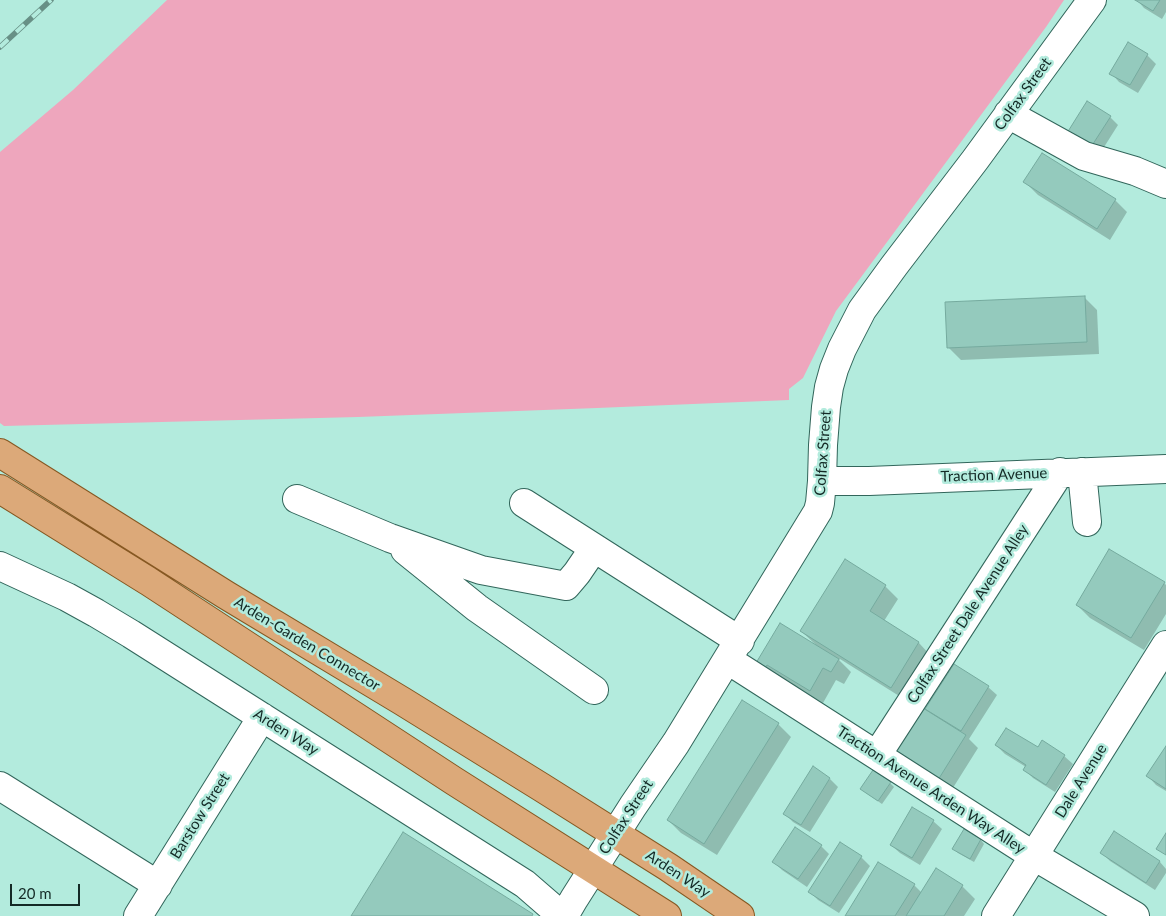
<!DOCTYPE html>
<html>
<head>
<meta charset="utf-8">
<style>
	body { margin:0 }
	#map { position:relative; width:1166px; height:916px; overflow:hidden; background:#b3ebdd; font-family:Lato,sans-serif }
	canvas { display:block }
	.scale { position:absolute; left:10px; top:884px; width:70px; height:22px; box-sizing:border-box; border:2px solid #142a26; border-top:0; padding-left:6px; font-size:15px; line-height:18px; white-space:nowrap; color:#142a26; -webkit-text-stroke:4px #b3ebdd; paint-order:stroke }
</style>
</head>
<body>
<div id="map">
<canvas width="1166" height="916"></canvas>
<div class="scale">20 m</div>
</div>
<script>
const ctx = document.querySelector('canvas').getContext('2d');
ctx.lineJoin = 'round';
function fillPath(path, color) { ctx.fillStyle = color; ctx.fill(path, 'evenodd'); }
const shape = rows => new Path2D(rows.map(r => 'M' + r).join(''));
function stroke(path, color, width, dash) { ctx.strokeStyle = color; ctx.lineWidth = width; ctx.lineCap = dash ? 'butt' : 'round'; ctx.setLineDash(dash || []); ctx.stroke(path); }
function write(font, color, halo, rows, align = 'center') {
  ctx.font = font + ' Lato,sans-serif'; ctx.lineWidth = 5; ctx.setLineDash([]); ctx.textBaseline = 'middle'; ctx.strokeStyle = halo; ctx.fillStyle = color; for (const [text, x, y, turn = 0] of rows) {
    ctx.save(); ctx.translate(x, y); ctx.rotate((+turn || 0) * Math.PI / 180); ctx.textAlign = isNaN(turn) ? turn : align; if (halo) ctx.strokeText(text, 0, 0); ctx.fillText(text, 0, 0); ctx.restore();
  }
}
fillPath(shape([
	[167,0,1064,0,1046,27,836,311,803,378,789,389,789,400,597,408,358,417,4,426,0,423,0,152,73,90]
]), '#eea6bd');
fillPath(shape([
	[1137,0,1166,0,1166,12,1162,19,1144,8],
	[1129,44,1147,55,1156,64,1138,93,1119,82,1111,73],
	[1110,117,1118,125,1099,155,1069,133],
	[1025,182,1115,200,1127,212,1110,240,1038,195],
	[1084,297,1097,310,1099,354,961,360,948,347],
	[1164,583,1166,585,1166,614,1144,650,1090,618,1077,605],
	[885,586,898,599,884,621,919,643,931,656,904,699,840,659,839,660,851,672,844,684,836,680,823,703,780,677,778,680,757,663,814,645,815,644,801,631],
	[954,665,988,687,997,695,969,739,978,748,951,791,909,765,930,713],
	[778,724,791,737,717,855,681,833,668,820],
	[996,745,1038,749,1064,756,1073,764,1055,792,1033,778,1025,770,1026,767,1005,754],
	[1166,748,1166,791,1156,785,1148,776],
	[830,779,838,787,810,832,793,822,785,814],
	[890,783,894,787,882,804,866,793,862,789],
	[933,821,942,829,920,865,900,853,891,845],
	[964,831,981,840,984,844,974,862,958,853,954,849],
	[1114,833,1160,862,1166,869,1166,873,1155,890,1110,861,1102,853],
	[841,844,861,857,870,866,839,913,818,900,810,892],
	[821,846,829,854,807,887,782,870,774,862],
	[914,885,922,893,962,886,975,899,964,916,847,916]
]), '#0003');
const building = shape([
	[1135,0,1160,0,1153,11,1135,0],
	[1128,42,1148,54,1130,85,1109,74,1128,42],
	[1087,101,1111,116,1091,147,1067,133,1087,101],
	[1042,153,1116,199,1097,229,1023,182,1042,153],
	[1085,296,1087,342,947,348,945,302,1085,296],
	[1109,549,1165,582,1131,638,1076,605,1109,549],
	[845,559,886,585,870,611,919,642,891,688,800,631,845,559],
	[780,623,839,659,831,672,823,668,810,691,767,665,765,668,756,663,780,623],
	[954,664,989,686,961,731,925,709,954,664],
	[742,700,779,723,704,844,667,820,742,700],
	[923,708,966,735,938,780,895,752,923,708],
	[1006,728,1038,747,1042,740,1065,755,1046,785,1023,770,1026,765,995,745,1006,728],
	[1166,746,1166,789,1146,776,1166,746],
	[813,766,830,778,801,825,783,814,813,766],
	[873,770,891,782,878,801,860,789,873,770],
	[912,807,934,820,912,858,890,845,912,807],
	[795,827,822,845,798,879,772,862,795,827],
	[964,829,981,839,970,859,952,849,964,829],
	[1114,831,1160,861,1146,883,1100,853,1114,831],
	[403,832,533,914,532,916,351,916,403,832],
	[1166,833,1166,855,1156,849,1166,833],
	[840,842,862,856,830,906,808,892,840,842],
	[878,862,915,884,895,916,845,916,878,862],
	[936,868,963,885,944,916,906,916,936,868]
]);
fillPath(building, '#94cabd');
stroke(building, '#75aa9e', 1);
const minor = shape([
	[1008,114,1084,156,1135,171,1166,184],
	[1082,472,1087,522],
	[822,481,869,481,1166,469],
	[297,499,390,538,481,570,566,586,577,573,594,548],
	[524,503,740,641],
	[405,550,477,608,594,690],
	[0,566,67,597,96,613,131,634,525,884,562,916],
	[728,660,1034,856,1135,916],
	[877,755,1060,472],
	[0,786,158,885],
	[138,916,262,717],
	[564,916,574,899,633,806,676,743,818,511,820,503,822,481,823,445,826,407,829,387,834,369,842,349,862,310,894,266,975,160,1092,0],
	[996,916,1166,645]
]);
const major = shape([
	[0,453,226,595,402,701,541,787,668,867,740,916],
	[0,489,148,581,454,781,667,916]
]);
stroke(minor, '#32665b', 30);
stroke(major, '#865822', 30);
stroke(minor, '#fff', 28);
stroke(major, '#dca979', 28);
const rail = shape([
	[0,47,51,0]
]);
stroke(rail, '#689086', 5.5);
stroke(rail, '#b3ebdd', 4, [11]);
write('15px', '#142a26', '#b3ebdd', [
	["Colfax Street",1023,94,-54],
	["Colfax Street",823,453,-86],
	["Traction Avenue",994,475,-2],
	["Colfax Street Dale Avenue Alley",968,614,-57],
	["Arden-Garden Connector",307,644,31],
	["Arden Way",286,732,32],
	["Dale Avenue",1081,781,-58],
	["Traction Avenue Arden Way Alley",931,790,33],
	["Barstow Street",200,816,-58],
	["Colfax Street",626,817,-57],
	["Arden Way",678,874,33]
]);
</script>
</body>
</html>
